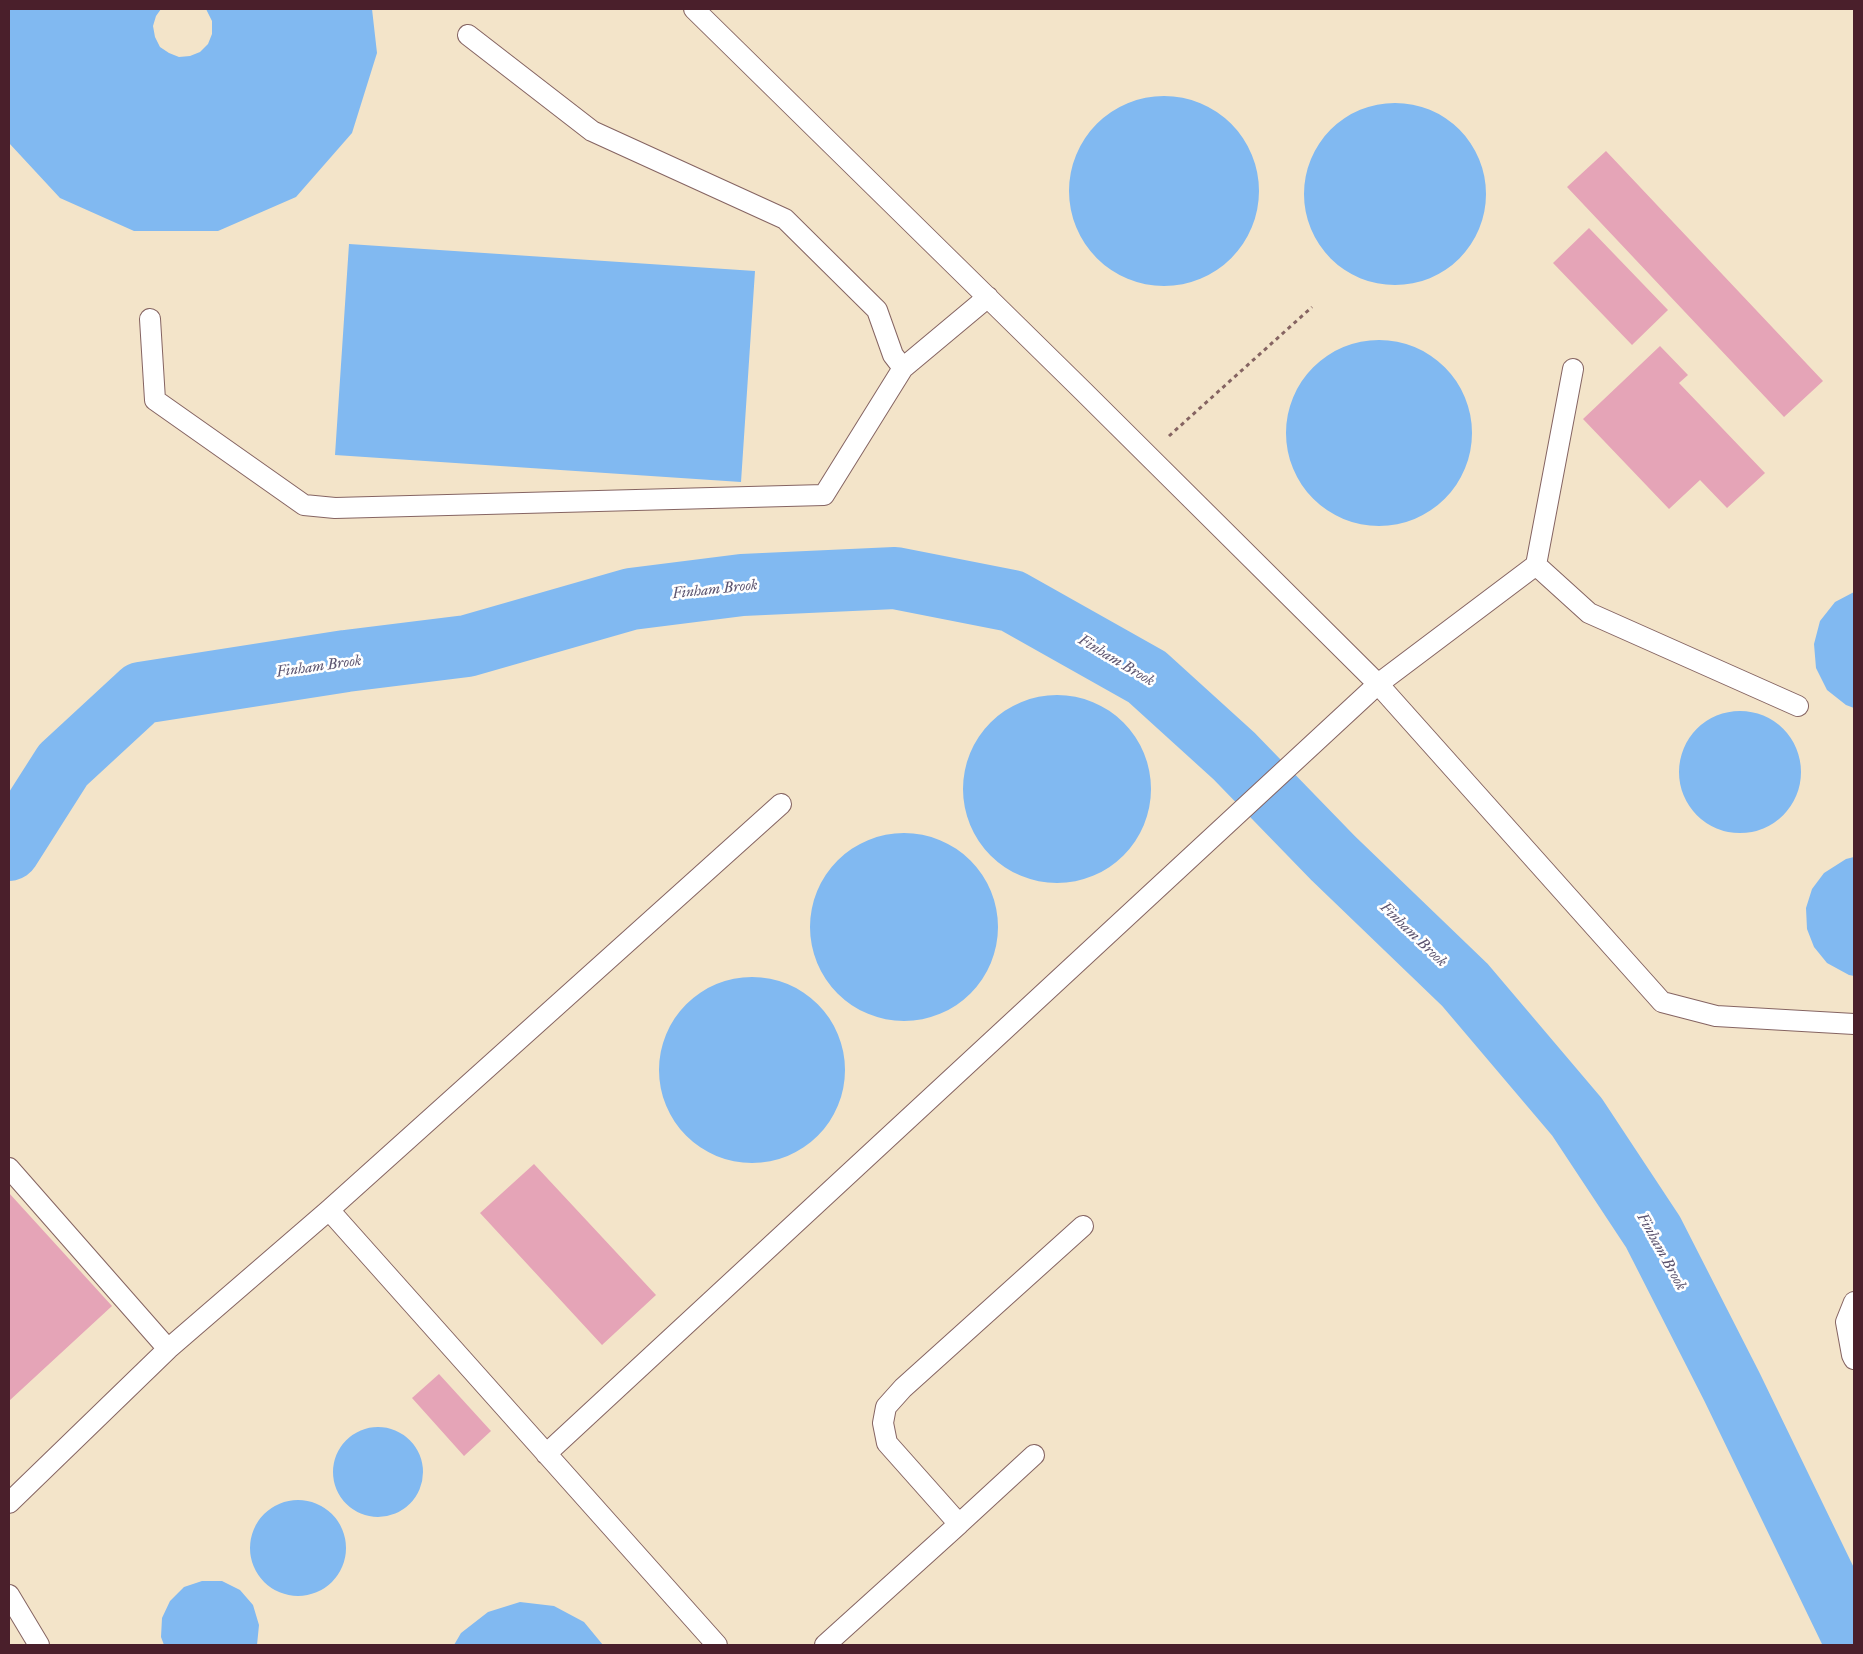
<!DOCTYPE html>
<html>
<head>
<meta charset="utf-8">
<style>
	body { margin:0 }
	#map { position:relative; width:1863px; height:1654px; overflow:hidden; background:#f3e4c9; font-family:"IM FELL Great Primer",serif }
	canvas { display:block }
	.frame { position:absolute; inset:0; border:10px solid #4a1f2b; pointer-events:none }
</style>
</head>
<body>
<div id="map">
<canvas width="1863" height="1654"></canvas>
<div class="frame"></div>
</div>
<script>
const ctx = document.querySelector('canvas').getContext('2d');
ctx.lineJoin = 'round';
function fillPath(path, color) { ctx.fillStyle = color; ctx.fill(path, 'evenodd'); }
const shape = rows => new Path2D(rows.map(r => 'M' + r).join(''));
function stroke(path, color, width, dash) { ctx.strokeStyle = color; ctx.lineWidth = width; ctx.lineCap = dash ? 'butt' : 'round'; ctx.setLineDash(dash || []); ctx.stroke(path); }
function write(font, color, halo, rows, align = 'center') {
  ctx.font = font + ' "IM FELL Great Primer",serif'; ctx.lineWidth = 5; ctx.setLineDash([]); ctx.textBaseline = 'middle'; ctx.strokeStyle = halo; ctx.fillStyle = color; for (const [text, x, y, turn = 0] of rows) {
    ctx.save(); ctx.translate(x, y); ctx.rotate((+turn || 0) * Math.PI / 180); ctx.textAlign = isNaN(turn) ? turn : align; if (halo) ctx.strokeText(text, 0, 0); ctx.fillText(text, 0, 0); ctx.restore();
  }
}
fillPath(shape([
	[9,9,161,9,156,16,153,26,155,37,160,47,169,53,179,57,190,56,200,52,208,44,212,34,212,21,206,9,372,9,377,53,352,133,296,197,218,231,134,231,60,198,9,143],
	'1069 191a95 95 0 1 1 190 0a95 95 0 1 1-190 0Z',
	'1304 194a91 91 0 1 1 182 0a91 91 0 1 1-182 0Z',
	[349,244,755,271,741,482,335,455],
	'1286 433a93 93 0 1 1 186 0a93 93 0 1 1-186 0Z',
	[1854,592,1854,708,1846,705,1827,690,1816,668,1814,644,1820,621,1835,602],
	'963 789a94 94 0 1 1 188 0a94 94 0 1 1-188 0Z',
	'1679 772a61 61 0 1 1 122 0a61 61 0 1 1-122 0Z',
	'810 927a94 94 0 1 1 188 0a94 94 0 1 1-188 0Z',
	[1854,857,1854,976,1849,975,1827,963,1814,947,1807,929,1806,908,1812,889,1824,873,1846,859],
	'659 1070a93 93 0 1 1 186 0a93 93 0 1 1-186 0Z',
	'333 1472a45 45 0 1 1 90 0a45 45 0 1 1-90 0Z',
	'250 1548a48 48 0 1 1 96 0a48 48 0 1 1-96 0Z',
	[202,1581,222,1581,240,1590,253,1605,259,1625,257,1645,164,1645,161,1637,162,1618,170,1601,184,1587],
	[520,1602,554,1606,584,1622,603,1645,454,1645,461,1633,488,1612]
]), '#81b9f1');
stroke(shape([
	[9,850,63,765,141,693,346,661,467,646,631,599,742,585,895,578,1012,601,1147,677,1234,756,1333,858,1465,985,1577,1117,1653,1232,1732,1387,1854,1639]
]), '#81b9f1', 62);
fillPath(shape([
	[1606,151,1823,381,1784,417,1567,187],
	[1589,228,1668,310,1632,345,1553,263],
	[1660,346,1688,375,1679,383,1765,473,1727,508,1700,480,1669,509,1583,419],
	[534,1164,656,1295,602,1345,480,1213],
	[9,1193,112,1306,9,1401],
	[439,1374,491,1431,464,1456,412,1398]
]), '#e5a4b7');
const lane = shape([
	[694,9,1083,391,1378,684,1662,1002,1716,1016,1854,1024],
	[468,35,592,131,785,219,877,310,893,355,903,368],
	[150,319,155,400,304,505,335,508,824,495,903,368,988,297],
	[1536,565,1589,613,1798,706],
	[9,1168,168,1349],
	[329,1210,717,1645],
	[1854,1302,1846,1322,1852,1355,1854,1359],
	[546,1454,1378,684,1536,565,1573,369],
	[9,1503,168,1349,329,1210,781,804],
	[959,1524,1034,1455],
	[9,1595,39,1645],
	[825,1645,959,1524,887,1443,883,1423,886,1407,903,1388,1083,1226]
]);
stroke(lane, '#856462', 22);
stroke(shape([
	[1169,436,1312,307]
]), '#856462', 3, [4, 4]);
stroke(lane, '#fff', 20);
write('italic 15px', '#5d5570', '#fff', [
	["Finham Brook",715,590,-6],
	["Finham Brook",1116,661,31],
	["Finham Brook",319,667,-8],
	["Finham Brook",1413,935,44],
	["Finham Brook",1661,1252,61]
]);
</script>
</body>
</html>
